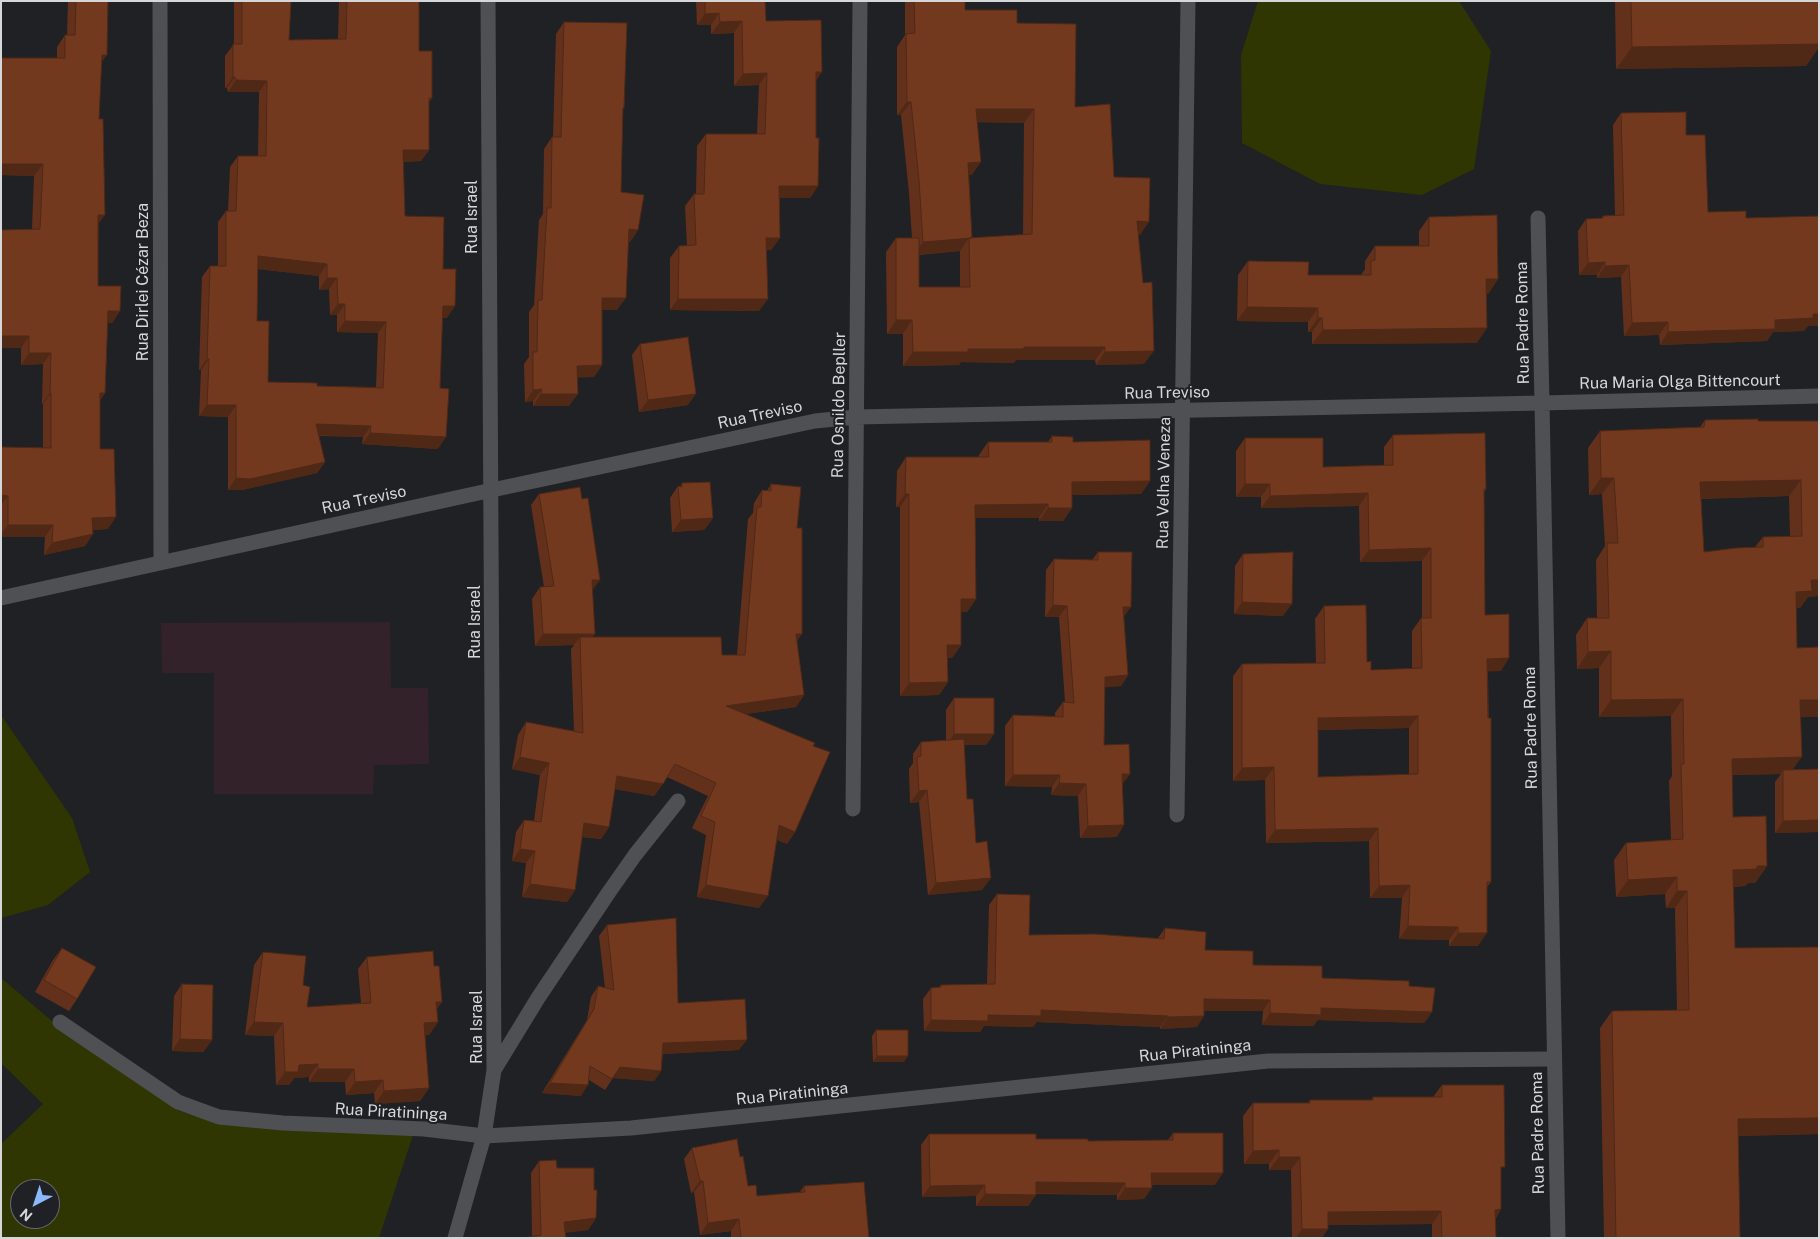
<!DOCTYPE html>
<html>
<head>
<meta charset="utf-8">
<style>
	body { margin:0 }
	#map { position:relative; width:1820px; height:1239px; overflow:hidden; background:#202124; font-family:"Public Sans",sans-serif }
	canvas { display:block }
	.frame { position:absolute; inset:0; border:2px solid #d6d7d9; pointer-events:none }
	.north { position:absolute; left:10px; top:1179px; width:50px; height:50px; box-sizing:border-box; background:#202124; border:1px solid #696a6c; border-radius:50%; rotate:220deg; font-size:14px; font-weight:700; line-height:20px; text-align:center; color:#d6d7d9 }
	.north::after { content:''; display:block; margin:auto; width:18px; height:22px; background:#8bbafc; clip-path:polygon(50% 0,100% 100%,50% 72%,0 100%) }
</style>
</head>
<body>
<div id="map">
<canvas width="1820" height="1239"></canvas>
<div class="frame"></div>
<div class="north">N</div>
</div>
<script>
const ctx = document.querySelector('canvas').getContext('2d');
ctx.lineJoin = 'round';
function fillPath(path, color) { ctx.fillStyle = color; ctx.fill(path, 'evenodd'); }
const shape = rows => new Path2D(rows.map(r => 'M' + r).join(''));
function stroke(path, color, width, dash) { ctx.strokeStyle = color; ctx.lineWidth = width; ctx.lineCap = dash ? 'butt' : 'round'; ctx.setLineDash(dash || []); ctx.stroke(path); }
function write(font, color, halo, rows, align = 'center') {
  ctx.font = font + ' "Public Sans",sans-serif'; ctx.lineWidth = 4; ctx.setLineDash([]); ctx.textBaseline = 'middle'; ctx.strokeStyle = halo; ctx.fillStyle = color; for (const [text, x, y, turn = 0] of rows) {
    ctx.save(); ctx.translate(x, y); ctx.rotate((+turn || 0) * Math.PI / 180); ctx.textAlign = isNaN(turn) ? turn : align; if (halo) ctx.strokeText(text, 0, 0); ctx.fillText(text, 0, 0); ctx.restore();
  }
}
fillPath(shape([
	[390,622,391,688,428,688,429,764,374,765,373,794,214,794,214,673,162,673,161,623]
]), '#34222a');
fillPath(shape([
	[1258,1,1459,1,1491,51,1474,169,1422,195,1320,184,1242,143,1241,55],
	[1,715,72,818,90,872,48,905,1,918],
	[1,978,58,1026,179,1111,222,1124,413,1135,379,1238,1,1238,1,1144,43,1104,1,1063],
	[20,1189,50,1189,50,1219,20,1219]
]), '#2f3601');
stroke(shape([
	[160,1,161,562],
	[1,598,492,490,815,421,856,417,1542,403,1538,218],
	[853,809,860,1],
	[1177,815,1188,1],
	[60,1022,178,1102,219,1117,283,1123,424,1129,484,1136,631,1128,1268,1061,1554,1059],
	[494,1070,538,998,609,892,635,855,678,801],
	[455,1238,484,1136,494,1070,488,1]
]), '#4f5054', 15);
stroke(shape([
	[1558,1238,1542,403,1819,396]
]), '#4f5054', 15);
fillPath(shape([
	[68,1,108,1,101,62,99,119,98,286,120,311,112,323,108,323,105,393,100,401,100,449,108,529,93,530,93,534,85,546,44,555,45,537,1,537,1,447,43,448,43,404,42,404,43,364,21,365,21,348,32,229,34,176,1,175,1,58,57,58,57,47,65,35,67,35],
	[234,1,291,1,289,40,338,39,339,1,419,1,419,51,432,98,429,102,429,150,421,161,403,162,405,216,443,269,447,318,442,318,438,449,362,444,363,437,319,436,325,462,317,473,242,490,228,490,228,417,199,416,201,370,199,370,202,277,210,266,218,266,218,222,226,211,228,211,230,167,238,156,258,156,259,92,228,92,227,88,225,88,225,56,234,44],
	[258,269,319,276,319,290,329,289,330,315,337,315,337,332,378,333,376,387,317,386,268,382,257,321],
	[696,1,765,1,766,21,816,80,816,138,818,186,810,198,780,198,780,238,771,250,766,250,759,311,670,310,670,258,679,246,687,246,685,206,694,194,696,194,697,146,706,134,757,134,759,85,734,86,734,33,711,34,711,25,697,25],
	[905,1,965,1,965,10,1017,23,1075,107,1114,177,1140,235,1138,235,1144,364,1096,365,1095,360,1016,360,1014,363,961,362,959,365,903,366,903,334,887,334,886,252,896,238,912,238,909,193,901,115,897,115,897,47,905,35],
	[977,122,1024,123,1023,235,972,238,969,175,972,175],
	[960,251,960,287,919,287,919,255],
	[1615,1,1819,1,1819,47,1806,66,1616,69],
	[564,22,622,110,621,192,638,230,630,242,628,242,617,310,602,310,602,365,594,377,577,377,569,406,533,406,533,401,525,402,524,364,529,357,529,312,534,305,539,220,543,214,544,149,552,137,553,137,556,34],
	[1621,113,1686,135,1708,212,1746,218,1808,326,1804,331,1773,332,1767,341,1660,345,1659,335,1624,336,1621,277,1597,278,1597,275,1579,275,1578,231,1586,219,1602,218,1603,216,1615,215,1613,125],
	[1429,217,1498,279,1488,294,1486,294,1477,343,1312,344,1312,332,1308,332,1308,322,1237,321,1238,275,1248,261,1308,275,1361,275,1365,269,1365,261,1375,246,1419,246,1419,231],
	[640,344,688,405,639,412,632,355],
	[1705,420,1758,421,1819,421,1819,596,1808,597,1800,608,1796,608,1797,648,1819,647,1819,717,1801,717,1793,770,1819,832,1775,833,1775,782,1781,774,1732,775,1733,817,1767,866,1755,883,1748,883,1745,886,1733,887,1735,948,1819,1134,1738,1136,1740,1238,1604,1238,1600,1028,1612,1011,1677,1010,1675,908,1666,908,1665,894,1616,897,1614,860,1626,843,1671,840,1669,781,1672,776,1671,716,1599,717,1599,668,1577,669,1576,635,1587,618,1597,618,1596,560,1605,546,1602,494,1589,495,1588,448,1600,431,1700,427],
	[1789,496,1790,536,1763,537,1755,547,1704,552,1701,499],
	[1393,435,1486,489,1484,493,1485,615,1501,671,1488,671,1491,882,1487,887,1478,946,1449,946,1449,940,1399,939,1402,898,1370,898,1369,841,1266,843,1265,780,1233,781,1233,676,1242,664,1316,663,1315,619,1324,606,1367,662,1371,670,1412,669,1412,631,1421,618,1422,618,1422,561,1360,562,1359,506,1261,508,1261,497,1236,497,1236,451,1245,438,1323,467,1384,465,1384,447],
	[1409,728,1409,775,1318,777,1318,730],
	[1052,436,1073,442,1150,481,1141,494,1072,495,1072,508,1063,521,1039,521,1039,518,975,518,976,599,967,612,961,612,961,645,952,658,947,658,948,682,939,695,900,696,900,507,896,507,897,471,906,457,979,457,979,455,988,442,1048,442],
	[682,483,713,518,704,530,672,532,670,498,678,486,680,487],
	[771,484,797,528,797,641,804,695,796,707,746,714,813,746,795,832,787,844,777,840,759,908,697,897,706,835,692,828,708,796,667,777,654,796,615,789,609,827,601,839,582,837,575,890,567,902,522,897,526,863,512,861,516,832,524,820,534,821,540,775,512,769,518,735,526,722,574,731,571,649,574,645,535,646,532,599,540,587,544,587,531,505,539,494,592,591,593,637,722,655,737,655,748,519,753,513,754,503,762,490,767,491],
	[1098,552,1124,618,1128,675,1121,686,1105,687,1104,745,1130,774,1122,784,1117,837,1080,838,1078,796,1051,795,1052,787,1005,786,1005,726,1013,715,1055,716,1055,713,1063,702,1065,702,1059,617,1045,617,1046,570,1054,559,1092,560],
	[1243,554,1283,616,1234,614,1235,566],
	[954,698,994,734,986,745,964,745,967,799,976,843,982,890,928,895,919,802,910,803,909,769,913,763,913,754,921,742,946,740,946,710],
	[997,894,1029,935,1158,938,1165,928,1205,950,1253,965,1322,978,1409,986,1432,1012,1424,1023,1318,1020,1313,1026,1262,1025,1263,1011,1204,1011,1197,1027,1160,1029,1160,1027,1037,1022,1033,1027,984,1026,980,1032,924,1031,923,999,931,988,939,987,941,985,987,984,989,905],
	[607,925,678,1003,739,1050,663,1054,661,1071,654,1081,613,1078,605,1090,589,1080,581,1096,542,1093,587,1020,591,997,598,986,605,988,599,936],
	[62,948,77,999,69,1011,35,992,53,960],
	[263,952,303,985,307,1007,361,1003,358,969,367,957,437,1009,438,1022,429,1035,425,1035,429,1088,420,1101,375,1104,374,1093,346,1095,345,1082,309,1082,309,1077,294,1078,289,1085,276,1085,274,1036,245,1035,254,965],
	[182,984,212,1040,203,1052,172,1051,174,996],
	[876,1030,904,1062,873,1062,872,1036],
	[1442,1085,1501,1172,1501,1209,1496,1218,1496,1238,1432,1238,1432,1224,1328,1225,1322,1238,1292,1238,1291,1170,1269,1170,1269,1164,1244,1164,1243,1116,1253,1103,1308,1103,1310,1100,1371,1100,1373,1097,1433,1097],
	[1173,1133,1215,1185,1152,1185,1144,1199,1117,1200,1117,1195,1036,1194,1028,1206,976,1206,976,1196,922,1197,921,1145,929,1134,1088,1141,1168,1140],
	[692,1148,740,1157,748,1186,757,1196,800,1192,804,1186,869,1238,731,1238,731,1231,700,1235,694,1192,691,1193,684,1159],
	[539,1161,557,1168,594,1190,596,1218,588,1230,532,1236,531,1173]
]), '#63311b');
fillPath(shape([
	[719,13,711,25,697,25,705,14],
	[742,21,734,33,711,34,720,22],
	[1819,44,1819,47,1806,66,1616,69,1632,47],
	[102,55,107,55,98,67],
	[816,72,822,72,814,84],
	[767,73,759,85,734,86,743,74],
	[233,77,235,77,227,88,225,88],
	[236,80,267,81,259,92,228,92],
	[907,102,911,102,901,115,897,115],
	[976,109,1034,109,1024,123,966,122],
	[403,150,429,150,421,161,394,162],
	[981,162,972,175,958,176,968,163],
	[1,164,43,164,34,176,1,175],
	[779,186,818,186,810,198,771,198],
	[98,215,105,215,96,227],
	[1137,221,1149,222,1140,235,1128,235],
	[629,229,638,230,630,242,621,241],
	[766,238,780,238,771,250,758,250],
	[969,238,960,251,913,255,923,242],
	[258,256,327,264,319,276,250,268],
	[1605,262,1597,275,1579,275,1588,263],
	[1629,265,1621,277,1597,278,1605,266],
	[327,278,337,278,329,289,319,290],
	[1486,279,1498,279,1488,294,1476,294],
	[602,298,626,298,617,310,593,310],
	[678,299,768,299,759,311,670,310],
	[338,304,345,304,337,315,330,315],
	[443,306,455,306,447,318,435,318],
	[1247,307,1318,308,1308,322,1237,321],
	[108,311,120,311,112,323,100,323],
	[1813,314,1819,314,1819,326,1808,326,1804,331,1773,332,1767,341,1660,345,1668,332,1775,320],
	[1318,318,1322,318,1312,332,1308,332],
	[896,320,912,320,903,334,887,334],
	[345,321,386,322,378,333,337,332],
	[1668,322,1659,335,1624,336,1632,323],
	[1487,328,1477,343,1312,344,1323,330],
	[1,336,29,336,21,348,1,348],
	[1024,347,1105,347,1095,360,1016,360,1014,363,961,362,959,365,903,366,913,352],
	[1154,351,1144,364,1096,365,1105,352],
	[29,353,51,353,43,364,21,365],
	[207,359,209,359,201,370,199,370],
	[602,365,594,377,569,378,577,366],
	[542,389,533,401,525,402,533,390],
	[50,393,51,393,43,404,42,404],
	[100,393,105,393,97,405],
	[541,394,578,394,569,406,533,406],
	[696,394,688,405,639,412,648,400],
	[207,405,236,405,228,417,199,416],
	[316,424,371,426,363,437,308,435],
	[370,433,446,437,438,449,362,444],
	[325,462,317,473,242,490,228,490,236,478],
	[1601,478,1614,478,1602,494,1589,495],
	[1801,480,1789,496,1688,499,1700,482],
	[1150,481,1141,494,1063,495,1072,482],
	[1245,484,1270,484,1261,497,1236,497],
	[1368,493,1359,506,1261,508,1270,496],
	[905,494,909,494,900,507,896,507],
	[1,495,8,496,1,505],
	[1048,504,1039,518,966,518,975,505],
	[1048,508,1072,508,1063,521,1039,521],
	[116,517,108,529,84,530,92,518],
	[713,518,704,530,672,532,681,520],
	[8,525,53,525,45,537,1,537,1,534],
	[93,534,85,546,44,555,52,543],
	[1431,548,1422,561,1360,562,1369,550],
	[592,580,600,580,591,592],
	[1811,580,1819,580,1819,596,1808,597,1800,608,1784,608,1796,592],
	[961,599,976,599,967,612,951,612],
	[1242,602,1292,604,1283,616,1234,614],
	[1053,605,1067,606,1059,617,1045,617],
	[1123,607,1131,607,1123,618],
	[543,634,595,634,587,645,580,637,574,645,535,646],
	[796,634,802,634,793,646],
	[947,645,961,645,952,658,938,658],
	[1611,651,1599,668,1577,669,1588,652],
	[1509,658,1501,671,1479,672,1487,659],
	[1128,675,1121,686,1097,688,1105,677],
	[948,682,939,695,900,696,909,683],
	[804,695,796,707,717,718,726,706],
	[1683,699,1671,716,1599,717,1611,700],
	[1800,700,1819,700,1819,717,1788,717],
	[1418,716,1409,728,1309,730,1318,718],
	[954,734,994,734,986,745,946,745],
	[520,757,549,763,540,775,512,769],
	[1802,757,1790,773,1783,770,1781,774,1720,775,1732,759],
	[1274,767,1265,780,1233,781,1242,768],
	[1122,774,1130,774,1122,785],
	[1013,775,1060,775,1052,787,1005,786],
	[617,776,663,784,654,796,608,788],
	[1059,783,1086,784,1078,796,1051,795],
	[927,790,919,802,910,803,919,791],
	[1819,820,1819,832,1775,833,1783,821],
	[584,823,609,827,601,839,575,836],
	[779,825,795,832,787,844,770,837],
	[1124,825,1117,837,1080,838,1088,826],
	[1378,828,1369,841,1266,843,1275,830],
	[520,849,535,851,526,863,512,861],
	[1757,866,1767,866,1755,883,1748,883,1745,886,1721,887,1733,870],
	[1677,877,1665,894,1616,897,1628,880],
	[991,878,982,890,928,895,936,883],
	[530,884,575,890,567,902,522,897],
	[706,885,768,896,759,908,697,897],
	[1410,885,1402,898,1370,898,1379,886],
	[1677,891,1687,891,1675,908,1666,908],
	[1408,926,1458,927,1449,940,1399,939],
	[1458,933,1487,933,1478,946,1449,946],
	[1204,999,1270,1000,1263,1011,1196,1011],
	[436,1002,442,1002,433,1015],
	[1321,1008,1432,1012,1424,1023,1318,1020,1313,1026,1262,1025,1270,1013],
	[1041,1010,1168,1016,1160,1027,1037,1022,1033,1027,984,1026,980,1032,924,1031,931,1020],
	[1204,1016,1197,1027,1160,1029,1168,1017],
	[254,1022,283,1023,274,1036,245,1035],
	[438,1022,429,1035,415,1036,424,1023],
	[180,1039,212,1040,203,1052,172,1051],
	[747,1040,739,1050,656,1054,663,1043],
	[877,1056,908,1056,904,1062,873,1062],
	[318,1064,309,1077,294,1078,289,1085,276,1085,285,1072,299,1065],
	[620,1067,661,1071,654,1081,612,1078],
	[318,1069,354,1069,345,1082,309,1082],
	[383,1080,374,1093,346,1095,355,1082],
	[550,1083,588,1085,581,1096,542,1093],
	[429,1088,420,1101,375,1104,384,1091],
	[1819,1118,1819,1134,1726,1136,1738,1119],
	[1279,1150,1269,1164,1244,1164,1253,1151],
	[1279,1157,1300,1157,1291,1170,1269,1170],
	[1151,1173,1223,1173,1215,1185,1143,1185],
	[700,1181,703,1181,694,1192,691,1193],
	[1036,1182,1125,1183,1117,1195,1028,1193],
	[985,1185,976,1196,922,1197,930,1186],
	[1125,1188,1152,1188,1144,1199,1117,1200],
	[985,1194,1036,1195,1028,1206,976,1206],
	[1501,1209,1492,1223,1495,1210],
	[1441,1211,1432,1224,1318,1225,1328,1212],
	[596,1218,588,1230,556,1234,564,1222],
	[739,1219,731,1231,700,1235,708,1223],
	[1302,1229,1328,1229,1322,1238,1296,1238]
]), '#502816');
const building = shape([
	[76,1,108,1,107,55,102,55,99,119,103,119,105,215,98,215,98,286,121,286,120,311,108,311,105,393,100,393,100,449,114,449,116,517,92,518,93,534,52,543,53,525,8,525,8,496,1,495,1,447,51,448,51,393,50,393,51,353,29,353,29,336,1,336,1,230,40,229,43,164,1,164,1,58,65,58,65,35,75,35,76,1],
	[242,1,291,1,289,40,346,39,347,1,419,1,419,51,432,51,432,98,429,98,429,150,403,150,405,216,444,217,443,269,456,269,455,306,443,306,440,388,449,389,446,437,370,433,371,426,316,424,325,462,250,479,236,478,236,405,207,405,209,359,207,359,210,266,226,266,226,211,236,211,238,156,266,156,267,81,236,80,235,77,233,77,233,44,242,44,242,1],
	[258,256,327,264,327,278,337,278,338,304,345,304,345,321,386,322,383,388,317,386,317,383,268,382,269,321,257,321,258,256],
	[705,1,765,1,766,21,821,20,822,72,816,72,816,138,819,138,818,186,779,186,780,238,766,238,768,299,678,299,679,246,696,245,694,194,704,194,706,134,765,134,767,73,743,74,742,21,720,22,719,13,705,14,705,1],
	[914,1,965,1,965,10,1017,10,1017,23,1076,24,1075,107,1110,104,1114,177,1150,178,1149,222,1137,221,1143,283,1152,282,1154,351,1105,352,1105,347,1024,347,1024,349,968,349,968,352,913,352,912,320,896,320,896,238,919,238,919,287,970,287,969,238,1032,234,1034,109,976,109,981,162,968,163,972,238,923,242,919,180,911,102,907,102,906,34,915,33,914,1],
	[1631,1,1819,1,1819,44,1632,47,1631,1],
	[564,22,627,23,624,108,623,108,621,192,644,195,638,230,629,229,626,298,602,298,602,365,577,366,578,394,541,394,542,389,533,390,533,352,537,352,538,300,542,300,547,208,551,208,552,137,561,137,564,22],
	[1686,112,1686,135,1705,135,1708,212,1746,211,1746,218,1819,216,1819,314,1813,314,1813,318,1775,320,1775,329,1668,332,1668,322,1632,323,1629,265,1605,266,1605,262,1588,263,1586,219,1603,218,1603,216,1624,215,1621,113,1686,112],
	[1497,215,1498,279,1486,279,1487,328,1323,330,1322,318,1318,318,1318,308,1247,307,1248,261,1309,262,1308,275,1371,275,1371,261,1375,260,1375,246,1429,246,1429,217,1497,215],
	[688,337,696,394,648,400,640,344,688,337],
	[1758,419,1758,421,1819,421,1819,580,1811,580,1812,591,1796,592,1797,648,1819,647,1819,700,1800,700,1802,757,1732,759,1733,817,1766,816,1767,866,1757,866,1757,869,1733,870,1735,948,1819,947,1819,1118,1738,1119,1740,1238,1616,1238,1612,1011,1689,1010,1687,891,1677,891,1677,877,1628,880,1626,843,1683,839,1681,764,1684,764,1683,699,1611,700,1611,651,1588,652,1587,618,1609,618,1607,543,1618,543,1614,478,1601,478,1600,431,1704,427,1705,420,1758,419],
	[1801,480,1802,536,1763,537,1763,547,1736,548,1704,552,1700,482,1801,480],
	[1485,433,1486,489,1484,489,1485,615,1509,614,1509,658,1487,659,1488,718,1491,718,1491,882,1487,882,1487,933,1458,933,1458,927,1408,926,1410,885,1379,886,1378,828,1275,830,1274,767,1242,768,1242,664,1325,663,1324,606,1366,605,1367,662,1371,661,1371,670,1422,668,1421,618,1431,618,1431,548,1369,550,1368,493,1270,496,1270,484,1245,484,1245,438,1323,438,1323,467,1393,465,1393,435,1485,433],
	[1418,716,1418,774,1318,777,1318,718,1418,716],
	[1052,436,1073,437,1073,442,1150,440,1150,481,1072,482,1072,508,1048,508,1048,504,975,505,976,599,961,599,961,645,947,645,948,682,909,683,909,494,905,494,906,457,989,457,988,442,1052,442,1052,436],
	[710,482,713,518,681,520,678,486,682,487,682,483,710,482],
	[771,484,801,487,797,528,802,528,802,634,796,634,804,695,726,706,815,743,813,746,830,752,795,832,779,825,768,896,706,885,715,822,701,816,716,783,675,764,663,784,617,776,609,827,584,823,575,890,530,884,535,851,520,849,524,820,541,822,549,763,520,757,526,722,583,733,580,637,721,637,722,655,745,655,757,507,761,507,762,490,771,491,771,484],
	[580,487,582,499,588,498,600,580,592,580,595,634,543,634,540,587,554,586,539,494,580,487],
	[1098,552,1132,552,1131,607,1123,607,1128,675,1105,677,1104,745,1129,744,1130,774,1122,774,1124,825,1088,826,1086,784,1059,783,1060,775,1013,775,1013,715,1063,717,1063,702,1074,703,1067,606,1053,605,1054,559,1098,560,1098,552],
	[1293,552,1292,604,1242,602,1243,554,1293,552],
	[954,698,994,698,994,734,954,734,954,698],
	[964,739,967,799,973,799,976,843,987,841,991,878,936,883,927,790,919,791,917,757,921,756,921,742,964,739],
	[1819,769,1819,820,1783,821,1783,770,1819,769],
	[997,894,1030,895,1029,935,1094,934,1164,939,1165,928,1206,932,1205,950,1253,951,1253,965,1322,966,1322,978,1409,981,1409,986,1435,988,1432,1012,1321,1008,1321,1015,1270,1013,1270,1000,1204,999,1204,1016,1168,1017,1168,1016,1041,1010,1041,1016,988,1015,988,1021,931,1020,931,988,941,987,941,985,995,984,997,894],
	[676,918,678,1003,745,999,747,1040,663,1043,661,1071,620,1067,612,1079,590,1066,588,1085,550,1083,594,1009,598,986,614,990,607,925,676,918],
	[62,948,96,967,77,999,44,980,62,948],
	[433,951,434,966,439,966,442,1002,436,1002,438,1022,424,1023,429,1088,384,1091,383,1080,355,1082,354,1069,318,1069,318,1064,299,1065,298,1072,285,1072,283,1023,254,1022,263,952,306,956,303,985,310,987,307,1007,371,1003,367,957,433,951],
	[182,984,213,985,212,1040,180,1039,182,984],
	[876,1030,908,1030,908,1056,877,1056,876,1030],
	[1442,1085,1504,1085,1505,1167,1501,1167,1501,1209,1495,1210,1496,1238,1442,1238,1441,1211,1328,1212,1328,1229,1302,1229,1300,1157,1279,1157,1279,1150,1253,1151,1253,1103,1310,1103,1310,1100,1373,1100,1373,1097,1442,1097,1442,1085],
	[1173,1133,1223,1133,1223,1173,1151,1173,1152,1188,1125,1188,1125,1183,1036,1182,1036,1195,985,1194,985,1185,930,1186,929,1134,1036,1134,1036,1139,1088,1139,1088,1141,1173,1140,1173,1133],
	[737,1139,740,1157,743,1156,748,1186,756,1185,757,1196,805,1192,804,1186,864,1182,869,1238,741,1238,739,1219,708,1223,703,1181,700,1181,692,1148,737,1139],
	[556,1160,557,1168,594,1168,594,1190,597,1190,596,1218,564,1222,566,1238,523,1238,541,1235,539,1161,556,1160]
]);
fillPath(building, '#73391f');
stroke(building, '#502816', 1);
write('16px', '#d6d7d9', '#202124', [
	["Rua Israel",472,217,-90],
	["Rua Dirlei Cézar Beza",143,282,-90],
	["Rua Padre Roma",1523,323,-91],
	["Rua Maria Olga Bittencourt",1680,382,-1],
	["Rua Treviso",1167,393,-1],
	["Rua Osnildo Bepller",839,405,-89],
	["Rua Treviso",760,415,-12],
	["Rua Velha Veneza",1164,483,-89],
	["Rua Treviso",364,500,-12],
	["Rua Israel",475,622,-90],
	["Rua Padre Roma",1531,728,-91],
	["Rua Israel",477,1027,-90],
	["Rua Piratininga",1195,1051,-6],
	["Rua Piratininga",792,1094,-6],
	["Rua Piratininga",391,1112,3],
	["Rua Padre Roma",1538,1133,-91]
]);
</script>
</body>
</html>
